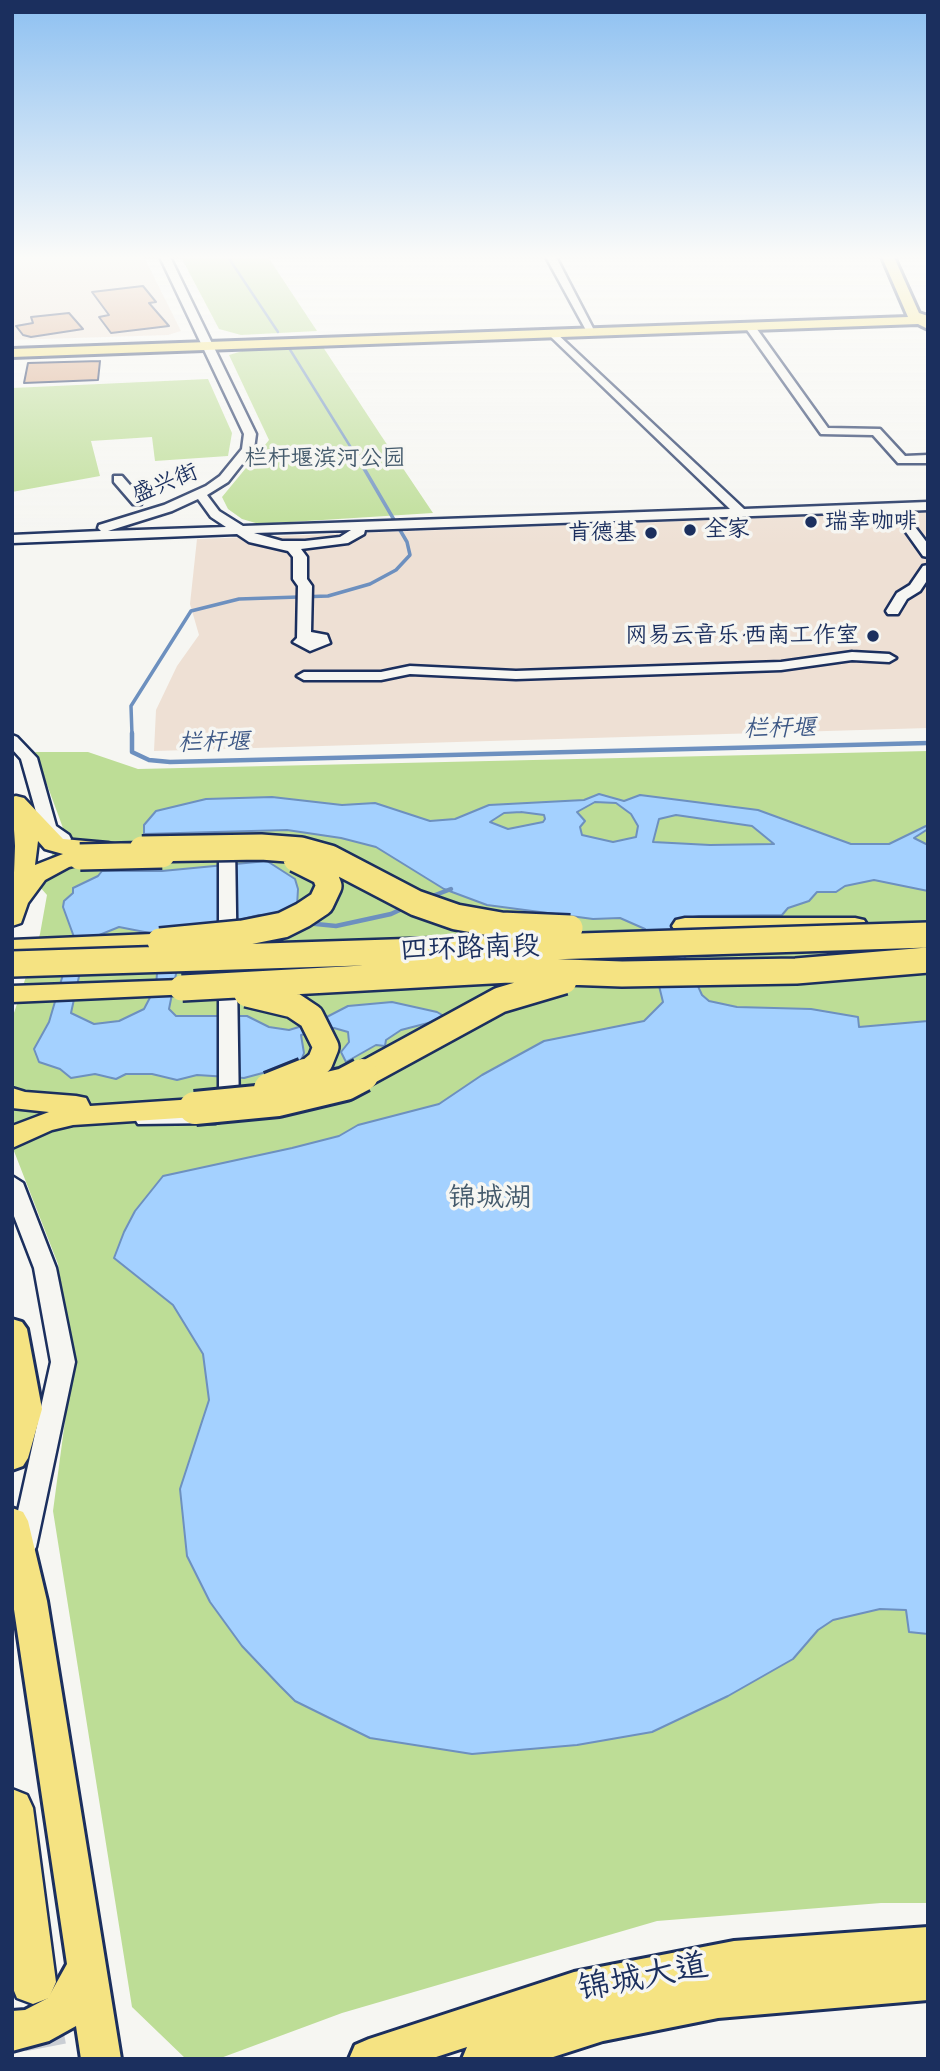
<!DOCTYPE html>
<html>
<head>
<meta charset="utf-8">
<style>
	body { margin:0 }
	#map { position:relative; width:940px; height:2071px; overflow:hidden; background:#f6f6f2; font-family:Caveat,sans-serif }
	canvas { display:block }
	.frame { position:absolute; inset:0; border:14px solid #1b2f5e; pointer-events:none }
</style>
</head>
<body>
<div id="map">
<canvas width="940" height="2071"></canvas>
<div class="frame"></div>
</div>
<script>
const ctx = document.querySelector('canvas').getContext('2d');
ctx.lineJoin = 'round';
function fillPath(path, color) { ctx.fillStyle = color; ctx.fill(path, 'evenodd'); }
const shape = rows => new Path2D(rows.map(r => 'M' + r).join(''));
function stroke(path, color, width, dash) { ctx.strokeStyle = color; ctx.lineWidth = width; ctx.lineCap = dash ? 'butt' : 'round'; ctx.setLineDash(dash || []); ctx.stroke(path); }
function write(font, color, halo, rows, align = 'center') {
  ctx.font = font + ' Caveat,"LXGW WenKai TC",sans-serif'; ctx.lineWidth = 7; ctx.setLineDash([]); ctx.textBaseline = 'middle'; ctx.strokeStyle = halo; ctx.fillStyle = color; for (const [text, x, y, turn = 0] of rows) {
    ctx.save(); ctx.translate(x, y); ctx.rotate((+turn || 0) * Math.PI / 180); ctx.textAlign = isNaN(turn) ? turn : align; if (halo) ctx.strokeText(text, 0, 0); ctx.fillText(text, 0, 0); ctx.restore();
  }
}
fillPath(shape([
	[12,257,144,257,181,331,168,335,12,340],
	[928,512,928,728,154,751,156,710,177,666,199,635,190,604,197,539]
]), '#eee0d4');
fillPath(shape([
	[181,257,268,257,317,331,241,335,219,329],
	[323,347,380,434,433,513,259,524,242,519,228,509,222,497,269,440,229,355,249,349],
	[208,379,232,433,228,456,155,461,152,437,91,441,100,476,12,492,12,388],
	[928,751,928,1903,881,1903,657,1921,342,2013,218,2059,186,2059,132,2007,53,1511,72,1368,58,1264,12,1146,12,1019,40,934,47,895,39,886,63,828,35,752,88,752,138,769]
]), '#bddd96');
const water = shape([
	[599,794,624,801,640,795,758,810,851,844,889,844,928,825,928,829,914,838,928,845,928,891,874,880,845,886,836,892,817,892,809,901,788,908,782,915,699,916,681,919,671,927,702,995,709,1001,737,1007,811,1009,858,1017,859,1027,928,1021,928,1634,909,1632,906,1610,880,1609,833,1620,818,1630,793,1659,728,1696,652,1732,577,1745,472,1754,370,1738,295,1701,280,1686,242,1646,210,1602,187,1556,180,1489,209,1400,203,1354,173,1305,114,1258,124,1232,135,1211,163,1176,292,1148,339,1136,358,1125,439,1104,482,1075,544,1041,644,1021,663,1002,645,929,620,918,593,919,487,905,444,889,376,847,341,838,287,830,144,834,144,825,156,811,206,799,272,797,342,805,375,803,430,821,455,819,489,805,584,800,599,794],
	[595,802,616,803,631,814,638,826,636,837,613,842,582,835,580,827,585,821,577,812,595,802],
	[521,812,544,815,545,819,543,822,508,829,490,822,504,813,521,812],
	[676,815,752,826,774,844,710,845,653,842,659,819,676,815],
	[267,861,295,879,298,889,297,906,283,916,259,915,184,934,169,1009,176,1016,247,1016,269,1027,289,1030,319,1021,348,1006,392,1002,437,1012,461,1026,432,1022,401,1030,386,1040,385,1046,376,1045,346,1062,341,1052,349,1042,348,1032,334,1028,301,1035,304,1053,300,1063,244,1078,197,1075,177,1080,152,1074,126,1074,116,1079,95,1074,71,1078,60,1069,39,1062,34,1049,49,1022,74,937,63,907,64,901,73,893,73,888,98,876,102,871,162,871,267,861],
	[119,927,160,935,156,986,144,1009,119,1021,94,1024,71,1013,87,940,119,927]
]);
fillPath(water, '#a4d1ff');
stroke(water, '#6d90bf', 2);
stroke(shape([
	[228,257,278,332],
	[289,348,363,467]
]), '#6d90bf', 2.5);
stroke(shape([
	[132,735,131,706,191,611,239,599,328,596,370,584,396,570,410,555,407,542,362,465]
]), '#6d90bf', 3.5);
stroke(shape([
	[132,733,132,752,149,760,170,762,928,743],
	[430,897,451,889],
	[306,923,336,926,391,914,406,907]
]), '#6d90bf', 4.5);
const building = shape([
	[143,286,156,302,149,303,169,326,111,333,99,317,109,315,92,292,143,286],
	[69,313,83,329,31,337,23,335,16,326,33,323,31,317,69,313],
	[100,361,98,380,24,383,28,363,100,361]
]);
fillPath(building, '#dbac8d');
stroke(building, '#1b2f5e', 2);
stroke(shape([
	[38,2007,48,2059]
]), '#caced4', 41, [41, 21]);
const minor = shape([
	[160,257,170,257,256,434,254,449,228,482,207,495,219,511,243,526,730,509,550,336,549,334,554,331,744,509,928,502,928,510,903,511,928,544,928,557,923,556,891,511,365,530,364,534,348,543,301,549,307,557,307,579,312,586,311,632,327,635,330,643,310,651,293,642,297,638,298,586,293,579,293,557,288,551,249,542,237,534,12,543,12,535,101,531,98,528,99,525,164,505,206,486,220,476,242,449,244,434,160,257],
	[198,499,211,517,226,527,108,531,172,511,198,499],
	[351,530,340,537,305,541,282,541,254,533,351,530],
	[546,257,556,257,596,334,587,332,546,257],
	[746,325,754,325,828,428,880,429,905,456,928,455,928,463,898,463,873,435,821,434,745,327,746,325],
	[114,476,122,476,141,498,141,504,133,504,114,482,114,476],
	[928,565,928,579,920,591,907,599,898,614,888,614,886,611,897,593,910,585,923,566,928,565],
	[852,652,889,654,896,658,889,662,852,660,781,670,516,679,410,674,381,680,304,680,297,676,304,672,381,672,410,666,516,671,781,662,852,652],
	[12,735,17,737,37,758,56,826,69,835,71,839,69,843,63,844,48,839,40,826,21,759,12,749,12,735],
	[219,836,235,844,239,1112,236,1117,215,1123,138,1124,135,1119,138,1114,145,1113,219,1109,219,847,211,841,219,836],
	[12,1176,23,1183,56,1268,75,1362,36,1547,32,1554,23,1557,14,1554,12,1538,51,1362,34,1268,12,1211,12,1176]
]);
const major = shape([
	[882,257,894,257,919,313,928,316,928,329,918,324,12,357,12,349,908,317,882,257],
	[12,1319,22,1322,27,1329,42,1409,28,1458,23,1466,12,1470,12,1319],
	[12,1508,23,1512,28,1521,47,1601,121,2059,81,2059,76,2026,49,2041,12,2051,12,2011,25,2010,48,1998,67,1964,12,1596,12,1508],
	[928,1927,928,2000,718,2018,603,2041,547,2059,462,2059,467,2047,430,2059,349,2059,355,2045,369,2039,574,1972,734,1941,928,1927]
]);
const highway = shape([
	[16,796,24,798,63,839,108,843,117,845,120,850,117,855,108,857,92,857,89,862,69,867,45,880,28,903,21,923,12,926,15,846,12,797,16,796],
	[38,841,45,849,63,854,35,865,38,841],
	[685,918,855,918,864,920,868,926,864,932,855,934,676,932,672,926,676,920,685,918],
	[152,934,161,936,165,942,161,948,12,956,12,940,152,934],
	[182,980,192,982,196,988,192,994,12,1002,12,986,182,980],
	[12,1088,25,1092,76,1096,86,1098,90,1106,195,1099,205,1101,210,1108,205,1115,195,1117,73,1125,52,1130,12,1148,12,1126,49,1112,12,1108,12,1088],
	[12,1789,27,1795,33,1808,56,1982,49,1998,33,2004,17,1998,12,1986,12,1789]
]);
stroke(minor, '#1b2f5e', 5);
stroke(major, '#1b2f5e', 6);
stroke(highway, '#1b2f5e', 5);
fillPath(minor, '#f6f6f2');
fillPath(major, '#f5e382');
fillPath(highway, '#f5e382');
const highwayBridgeFar1 = shape([
	[142,849,261,847,301,850,330,858,416,903,456,917,501,925,570,928],
	[80,857,162,855],
	[160,941,243,933,283,925,303,915,321,903,329,886,324,873,296,859],
	[12,964,928,935],
	[182,988,509,970,622,974,796,971,928,960],
	[247,994,293,1005,311,1017,326,1047,320,1062,302,1077],
	[359,1077,500,1000,564,981]
]);
const highwayBridge = shape([
	[270,1089,305,1075],
	[195,1108,278,1100,345,1084,362,1075]
]);
stroke(highwayBridgeFar1, '#1b2f5e', 30, []);
stroke(highwayBridge, '#1b2f5e', 38, []);
stroke(highwayBridgeFar1, '#f5e382', 25);
stroke(highwayBridge, '#f5e382', 32);
const sky = ctx.createLinearGradient(0, 0, 0, 547);
sky.addColorStop(0, '#8dc0f1');
sky.addColorStop(0.47, '#fbfbf9');
sky.addColorStop(1, '#fbfbf900');
ctx.fillStyle = sky;
ctx.fillRect(0, 0, 940, 547);
for (const [x, y, r, color] of [
	[811,522,7,"#1b2f5e"],
	[690,530,7,"#1b2f5e"],
	[651,533,7,"#1b2f5e"],
	[873,636,7,"#1b2f5e"]
]) { const dot = new Path2D(); dot.arc(x, y, r, 0, 2 * Math.PI); ctx.fillStyle = color; ctx.fill(dot); stroke(dot, '#f6f6f2', 2.5); }
write('23px', '#445a6c', '#f6f6f2', [
	["栏杆堰滨河公园",325,459]
]);
write('23px', '#1b2f5e', '#f6f6f2', [
	["盛兴街",165,484,-22]
]);
write('23px', '#1b2f5e', '#f6f6f2', [
	["瑞幸咖啡",825,522],
	["全家",704,530],
	["肯德基",637,533,"right"],
	["网易云音乐·西南工作室",859,636,"right"]
], 'left');
write('italic 24px', '#3d5886', '#f6f6f2', [
	["栏杆堰",780,729,-1],
	["栏杆堰",214,743,-1]
]);
write('28px', '#1b2f5e', '#f6f6f2', [
	["四环路南段",470,949,-2]
]);
write('28px', '#445a6c', '#f6f6f2', [
	["锦城湖",490,1199]
]);
write('33px', '#1b2f5e', '#f6f6f2', [
	["锦城大道",643,1978,-11]
]);
</script>
</body>
</html>
